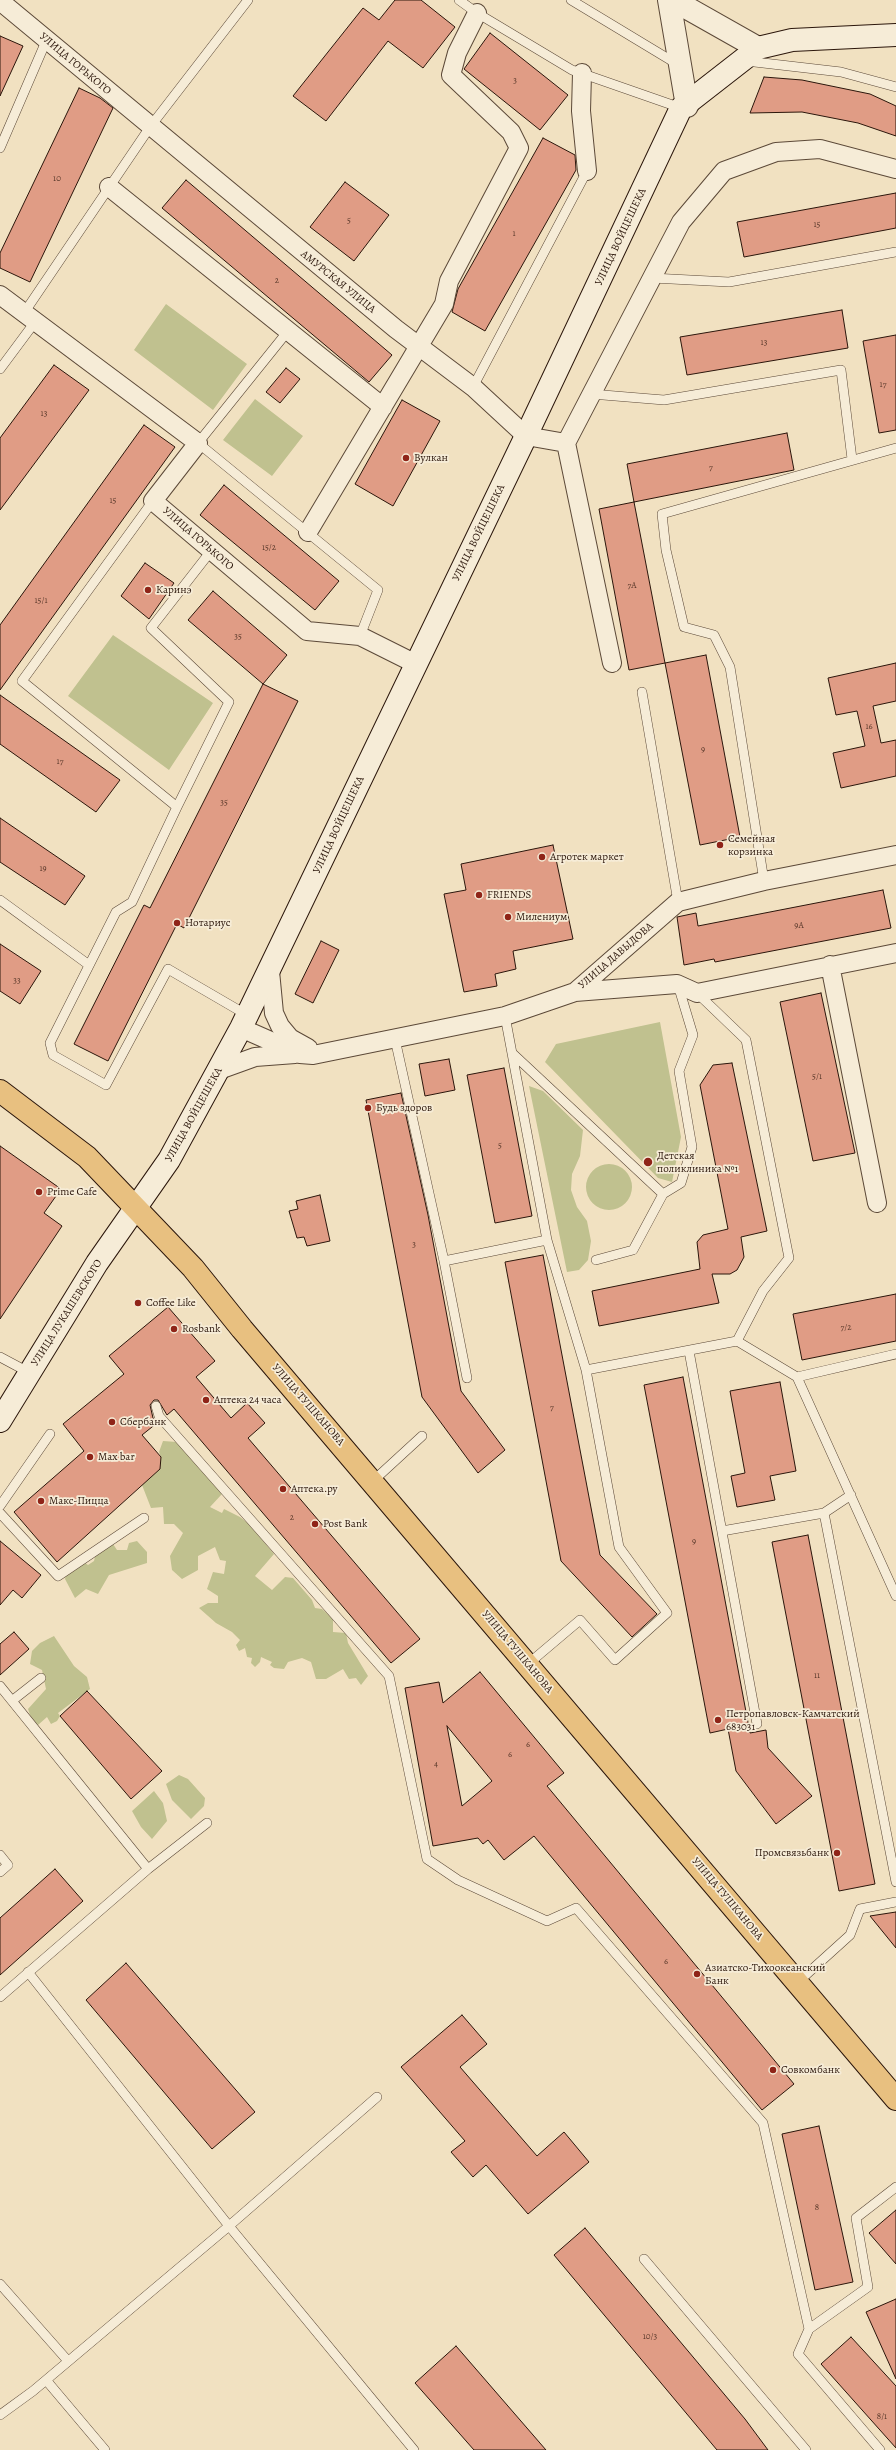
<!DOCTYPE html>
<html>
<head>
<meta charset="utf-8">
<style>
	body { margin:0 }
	canvas { display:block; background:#f1e1c1 }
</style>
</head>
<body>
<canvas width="896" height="2450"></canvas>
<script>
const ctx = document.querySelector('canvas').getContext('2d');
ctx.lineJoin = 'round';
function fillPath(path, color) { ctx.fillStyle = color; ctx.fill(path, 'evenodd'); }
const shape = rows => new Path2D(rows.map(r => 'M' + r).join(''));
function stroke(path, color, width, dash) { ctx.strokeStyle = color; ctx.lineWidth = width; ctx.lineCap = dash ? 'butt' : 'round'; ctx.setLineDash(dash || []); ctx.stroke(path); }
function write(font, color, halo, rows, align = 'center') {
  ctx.font = font + ' Alegreya,serif'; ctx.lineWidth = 3.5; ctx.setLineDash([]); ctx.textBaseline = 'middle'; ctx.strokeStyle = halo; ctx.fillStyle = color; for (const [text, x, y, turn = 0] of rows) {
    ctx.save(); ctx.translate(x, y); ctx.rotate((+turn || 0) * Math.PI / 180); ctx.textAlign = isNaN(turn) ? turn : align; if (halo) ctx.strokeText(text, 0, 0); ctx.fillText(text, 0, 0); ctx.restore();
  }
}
fillPath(shape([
	[166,304,247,364,213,410,134,350],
	[255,399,303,436,272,476,223,440],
	[113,635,213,703,169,770,68,696],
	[660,1022,681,1137,672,1182,658,1178,545,1062,556,1044],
	[529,1086,543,1091,583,1130,580,1156,572,1174,571,1190,577,1207,587,1221,591,1241,588,1260,579,1270,567,1272],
	'586 1187a23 23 0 1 1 46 0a23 23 0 1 1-46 0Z',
	[163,1441,177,1442,220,1489,222,1494,210,1507,222,1513,224,1509,240,1517,249,1524,274,1554,255,1576,272,1590,285,1577,293,1578,312,1600,315,1608,322,1609,333,1619,333,1632,346,1633,348,1643,368,1676,361,1685,356,1678,349,1679,343,1669,326,1679,316,1679,311,1662,302,1658,288,1662,284,1669,274,1668,270,1665,272,1662,261,1657,260,1662,255,1667,251,1663,252,1658,247,1657,245,1648,239,1651,236,1645,240,1640,232,1632,216,1623,199,1608,208,1603,218,1603,218,1596,207,1589,213,1572,224,1574,226,1561,220,1560,215,1547,198,1556,198,1570,182,1579,172,1570,170,1556,183,1533,174,1524,164,1524,163,1507,151,1508,142,1485,160,1469,161,1457,159,1452],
	[137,1541,147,1552,147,1563,109,1575,98,1594,86,1589,75,1598,65,1579,67,1571,80,1559,88,1565,94,1561,95,1557,90,1551,113,1544,117,1550,127,1550,129,1543],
	[54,1636,74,1666,87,1677,90,1689,58,1713,60,1716,57,1721,51,1724,47,1717,38,1725,31,1718,28,1709,46,1689,42,1670,30,1664,32,1651,40,1643],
	[179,1775,188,1779,205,1798,204,1806,191,1819,172,1800,166,1784],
	[154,1791,163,1803,167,1821,152,1839,141,1827,132,1811]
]), '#c0c18f');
const building = shape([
	[395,0,421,0,455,27,423,68,388,41,326,121,293,96,363,8,379,20,395,0],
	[490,33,568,95,540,130,464,69,490,33],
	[0,36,23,46,0,96,0,36],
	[764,77,802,80,870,94,896,106,896,136,858,123,802,112,750,113,764,77],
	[79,88,100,98,113,108,30,282,0,268,0,253,79,88],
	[543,138,575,155,576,170,485,331,452,312,458,289,543,138],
	[186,180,392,355,369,382,162,208,186,180],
	[345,182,389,215,354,261,310,227,345,182],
	[896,193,896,228,744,257,737,222,896,193],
	[842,310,848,348,687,375,680,337,842,310],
	[896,335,896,430,879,433,863,341,896,335],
	[54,365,89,390,0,510,0,438,54,365],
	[286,368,300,379,280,403,266,392,286,368],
	[402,400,440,421,393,506,355,484,402,400],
	[144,425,175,447,0,690,0,625,144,425],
	[787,433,794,470,634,502,627,464,787,433],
	[224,485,339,581,315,610,200,515,224,485],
	[634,502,665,663,629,670,599,509,634,502],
	[145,563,174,583,149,619,121,596,145,563],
	[213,591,287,655,263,684,188,620,213,591],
	[706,655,740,837,700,845,665,663,706,655],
	[896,663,896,701,873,706,881,743,896,740,896,776,841,788,833,753,865,746,857,711,836,715,828,678,896,663],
	[263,684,298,701,184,928,177,924,108,1061,74,1044,144,905,150,908,263,684],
	[0,695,120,780,96,812,0,744,0,695],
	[0,818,85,876,65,905,0,862,0,818],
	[553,845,573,939,513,951,516,969,495,974,497,986,464,992,444,894,466,890,461,864,553,845],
	[883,890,891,928,715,962,714,959,684,965,677,917,696,913,698,926,883,890],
	[321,941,339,950,313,1003,295,994,321,941],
	[0,944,41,971,20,1004,0,991,0,944],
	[821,993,855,1153,813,1161,780,1002,821,993],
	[449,1059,455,1090,425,1096,419,1064,449,1059],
	[732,1063,767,1231,741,1237,744,1257,737,1270,730,1274,712,1274,719,1303,599,1326,592,1291,700,1269,697,1242,703,1235,728,1229,700,1085,713,1065,732,1063],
	[504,1068,532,1216,495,1223,467,1075,504,1068],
	[401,1093,428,1215,461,1391,505,1450,478,1473,422,1397,366,1100,401,1093],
	[0,1146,61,1189,44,1213,62,1226,0,1319,0,1146],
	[320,1195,330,1241,307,1246,304,1237,297,1238,289,1211,298,1209,296,1201,320,1195],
	[543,1255,600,1555,657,1614,632,1637,561,1561,505,1262,543,1255],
	[896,1294,896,1341,802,1360,793,1314,896,1294],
	[168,1307,215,1361,196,1377,231,1418,247,1403,265,1423,248,1438,420,1639,391,1663,174,1409,167,1415,158,1400,154,1400,150,1405,153,1418,157,1423,142,1435,161,1457,160,1469,57,1562,14,1512,84,1451,63,1424,124,1374,109,1356,168,1307],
	[683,1377,750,1733,766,1730,768,1748,812,1796,776,1824,736,1771,728,1729,710,1733,644,1385,683,1377],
	[780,1382,796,1471,770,1476,775,1500,737,1507,731,1476,745,1473,730,1391,780,1382],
	[808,1535,875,1884,839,1891,772,1542,808,1535],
	[0,1541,41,1575,22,1598,13,1590,0,1605,0,1541],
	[14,1632,29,1649,0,1675,0,1644,14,1632],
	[480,1672,564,1773,547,1786,794,2084,762,2110,534,1836,504,1860,488,1840,483,1844,478,1838,433,1846,405,1688,439,1682,443,1703,480,1672],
	[447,1726,492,1781,462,1806,447,1726],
	[87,1691,162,1771,131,1799,60,1716,87,1691],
	[55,1869,83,1901,0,1975,0,1918,55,1869],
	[896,1912,896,1948,870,1916,896,1912],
	[126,1963,255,2112,212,2149,86,2000,126,1963],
	[462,2015,487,2044,460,2067,537,2156,564,2132,589,2162,528,2214,486,2165,473,2177,451,2152,465,2141,401,2067,462,2015],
	[819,2126,853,2282,815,2290,782,2134,819,2126],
	[896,2210,896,2264,869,2233,896,2210],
	[585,2228,745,2419,768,2450,717,2450,554,2255,585,2228],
	[896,2299,896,2379,866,2312,896,2299],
	[851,2337,896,2386,896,2448,821,2364,851,2337],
	[456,2346,546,2450,474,2450,415,2383,456,2346]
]);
fillPath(building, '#e09c85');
stroke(building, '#2b160b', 1);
const service = shape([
	[459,0,477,13,572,70,681,108],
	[571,0,677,64],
	[746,61,841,72,896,87],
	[0,148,47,39],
	[652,278,729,282,896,252],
	[24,313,150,127,248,0],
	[288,331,198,443,378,590,360,636],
	[0,369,35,322],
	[473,387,587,171],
	[591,394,664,400,841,370,852,459],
	[153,501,22,681,177,807,229,702,151,628,211,551],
	[642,692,678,902],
	[177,807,132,902,116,912,50,1043,53,1055,106,1085,168,969,247,1015],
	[764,881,730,667,714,635,684,627,666,550,662,514,896,448],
	[0,900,89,965],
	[697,993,746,1040,789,1258,763,1291,737,1341],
	[505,1016,547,1240,586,1370,619,1547,667,1613,615,1660,580,1620,528,1664],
	[395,1039,444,1261,467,1378],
	[512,1053,663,1194,681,1183,692,1147,679,1071,693,1035,678,985],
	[596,1260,633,1250,663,1194],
	[444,1261,547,1240],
	[689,1351,757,1724],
	[0,1357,30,1373],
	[586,1370,737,1341,797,1377,896,1596],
	[797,1377,896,1354],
	[156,1406,159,1416,389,1676,427,1859,458,1880,547,1921,576,1908,763,2123,809,2329,868,2287,856,2218,896,2187],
	[373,1481,422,1436],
	[851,1495,824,1513,896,1882],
	[0,1506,50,1434],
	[0,1513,58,1576,144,1518],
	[722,1531,824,1513],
	[0,1686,148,1869],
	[13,1700,41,1678],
	[0,1855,8,1865,0,1872],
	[28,1972,229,2226,414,2450],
	[798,1982,850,1935,860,1909,896,1902],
	[0,1997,148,1869,207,1823],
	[644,2259,806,2450],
	[0,2284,68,2361],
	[809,2329,798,2354,880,2450],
	[46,2380,105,2450],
	[0,2415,33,2391,229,2226,377,2097]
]);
const minor = shape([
	[0,1,396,329,473,387,526,436,566,443,681,222,724,171,776,152,820,149,896,169],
	[582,73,581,111,587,171],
	[109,187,383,407],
	[0,295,198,443,153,501,307,631,360,636,416,664],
	[566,443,612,663],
	[308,532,444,304,449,281,519,148,511,132,451,75,457,53,477,13],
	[830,965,877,1203],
	[270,971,274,1013,280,1026,290,1038,308,1048],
	[575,992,677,984,697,993,896,953],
	[241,1028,300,1054,313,1055,505,1016,575,992,678,902,764,881,896,855],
	[219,1070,255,1057,295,1054]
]);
const tertiary = shape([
	[669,0,687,106],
	[673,0,758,48]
]);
const secondary = shape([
	[0,1421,97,1263,169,1160,241,1028,526,436,681,108,758,48,792,40,896,35]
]);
const primary = shape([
	[0,1091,87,1157,193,1268,242,1329,896,2099]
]);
stroke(service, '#5c4938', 10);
stroke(minor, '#5c4938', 20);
stroke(tertiary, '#5c4938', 24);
stroke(secondary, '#2b160b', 24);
stroke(primary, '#2b160b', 24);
stroke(service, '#f6ecd7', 9);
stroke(minor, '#f6ecd7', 18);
stroke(tertiary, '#f6ecd7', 22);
stroke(secondary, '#f6ecd7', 22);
stroke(primary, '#e8c080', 22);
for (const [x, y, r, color] of [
	[406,458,4,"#8f2418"],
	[148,590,4,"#8f2418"],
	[720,845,4,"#8f2418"],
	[542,857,4,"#8f2418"],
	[479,895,4,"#8f2418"],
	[508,917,4,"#8f2418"],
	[177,923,4,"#8f2418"],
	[368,1108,4,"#8f2418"],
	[648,1162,5,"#8f2418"],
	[39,1192,4,"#8f2418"],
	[138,1303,4,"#8f2418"],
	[174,1329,4,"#8f2418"],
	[206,1400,4,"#8f2418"],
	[112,1422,4,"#8f2418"],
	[90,1457,4,"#8f2418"],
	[283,1489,4,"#8f2418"],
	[41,1501,4,"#8f2418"],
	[315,1524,4,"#8f2418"],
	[718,1720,4,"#8f2418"],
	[837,1853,4,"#8f2418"],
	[697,1974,4,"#8f2418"],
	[773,2070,4,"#8f2418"]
]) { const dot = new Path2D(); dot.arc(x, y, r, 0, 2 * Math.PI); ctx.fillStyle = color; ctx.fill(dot); stroke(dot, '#f6ecd7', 1.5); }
write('9px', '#58382a', null, [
	["3",515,81],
	["10",57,179],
	["5",349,221],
	["15",817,225],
	["1",514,234],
	["2",277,281],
	["13",764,343],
	["17",883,385],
	["13",44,414],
	["7",711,468],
	["15",113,501],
	["15/2",269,548],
	["7А",632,586],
	["15/1",41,601],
	["35",238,637],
	["16",869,727],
	["9",703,750],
	["17",60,762],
	["35",224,803],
	["19",43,869],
	["9А",799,926],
	["33",17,981],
	["5/1",817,1077],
	["5",500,1146],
	["3",414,1245],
	["7/2",846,1328],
	["7",552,1408],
	["2",292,1518],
	["9",694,1542],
	["11",817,1676],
	["6",528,1745],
	["6",510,1755],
	["4",436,1764],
	["6",666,1962],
	["8",817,2208],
	["10/3",650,2337],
	["8/1",882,2417]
]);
write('11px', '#2b160b', '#f6ecd7', [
	["УЛИЦА ГОРЬКОГО",75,64,40],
	["УЛИЦА ВОЙЦЕШЕКА",621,237,-65],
	["АМУРСКАЯ УЛИЦА",338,282,39],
	["УЛИЦА ВОЙЦЕШЕКА",479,533,-64],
	["УЛИЦА ГОРЬКОГО",198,539,41],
	["УЛИЦА ВОЙЦЕШЕКА",339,825,-65],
	["УЛИЦА ДАВЫДОВА",616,956,-41],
	["УЛИЦА ВОЙЦЕШЕКА",194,1115,-61],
	["УЛИЦА ЛУКАШЕВСКОГО",67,1313,-58],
	["УЛИЦА ТУШКАНОВА",308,1405,49],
	["УЛИЦА ТУШКАНОВА",517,1652,50],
	["УЛИЦА ТУШКАНОВА",727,1899,50]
]);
write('11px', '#2b160b', '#f6ecd7', [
	["Вулкан",414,458],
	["Каринэ",156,590],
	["Семейная",728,839],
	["корзинка",728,852],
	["Агротек маркет",550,857],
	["FRIENDS",487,895],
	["Милениум",516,917],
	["Нотариус",185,923],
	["Будь здоров",376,1108],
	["Детская",657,1156],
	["поликлиника №1",657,1169],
	["Prime Cafe",47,1192],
	["Coffee Like",146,1303],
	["Rosbank",182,1329],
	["Аптека 24 часа",214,1400],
	["Сбербанк",120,1422],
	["Max bar",98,1457],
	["Аптека.ру",291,1489],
	["Макс-Пицца",49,1501],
	["Post Bank",323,1524],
	["Петропавловск-Камчатский",726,1714],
	["683031",726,1727],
	["Промсвязьбанк",829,1853,"right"],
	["Азиатско-Тихоокеанский",705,1968],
	["Банк",705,1981],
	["Совкомбанк",781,2070]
], 'left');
</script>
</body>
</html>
